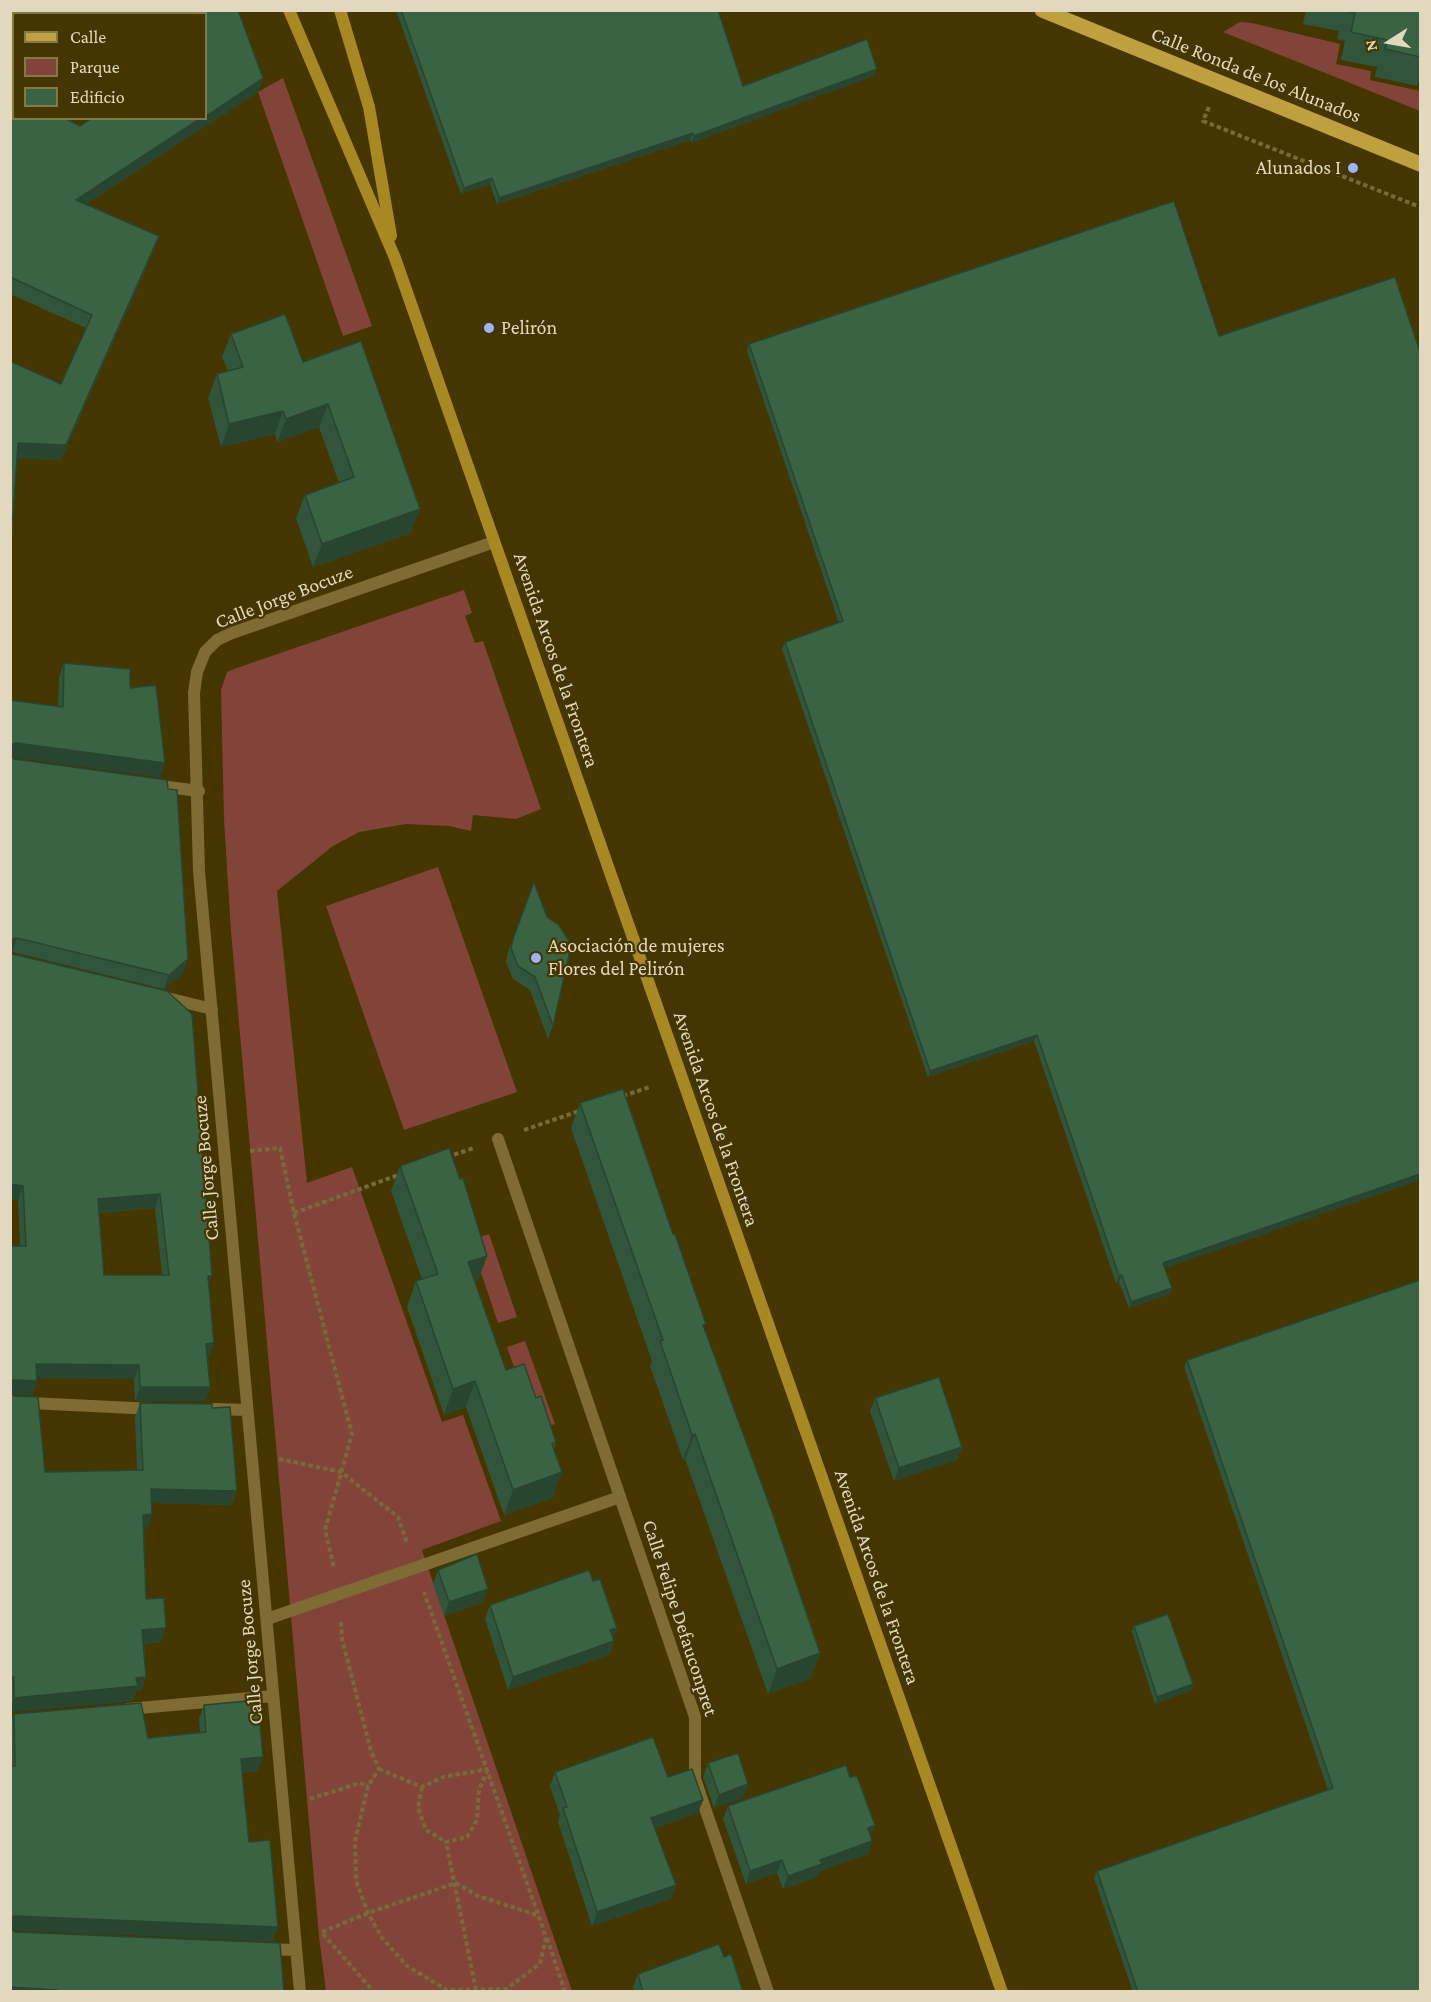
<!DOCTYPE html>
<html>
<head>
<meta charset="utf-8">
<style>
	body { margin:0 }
	#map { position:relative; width:1431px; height:2002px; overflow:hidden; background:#453600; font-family:"Crimson Pro",serif }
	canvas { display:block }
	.frame { position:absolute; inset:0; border:12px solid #e1d8bf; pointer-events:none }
	.legend { position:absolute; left:12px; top:12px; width:195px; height:108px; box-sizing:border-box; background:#453600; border:2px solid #83774c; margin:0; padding:8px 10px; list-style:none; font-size:18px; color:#e1d8bf }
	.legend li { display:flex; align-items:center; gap:12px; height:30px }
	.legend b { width:30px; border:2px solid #83774c }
	.north { position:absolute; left:1359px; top:12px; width:60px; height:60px; -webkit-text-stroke:4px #453600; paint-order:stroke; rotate:259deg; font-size:16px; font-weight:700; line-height:24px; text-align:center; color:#e1d8bf }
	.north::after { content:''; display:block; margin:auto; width:21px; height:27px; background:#e1d8bf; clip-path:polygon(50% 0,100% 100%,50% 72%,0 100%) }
</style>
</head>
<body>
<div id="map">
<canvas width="1431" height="2002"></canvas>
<div class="frame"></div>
<ul class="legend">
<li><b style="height:8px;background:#bfa03e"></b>Calle</li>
<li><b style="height:16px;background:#824439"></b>Parque</li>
<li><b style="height:16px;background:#396343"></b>Edificio</li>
</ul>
<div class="north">N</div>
</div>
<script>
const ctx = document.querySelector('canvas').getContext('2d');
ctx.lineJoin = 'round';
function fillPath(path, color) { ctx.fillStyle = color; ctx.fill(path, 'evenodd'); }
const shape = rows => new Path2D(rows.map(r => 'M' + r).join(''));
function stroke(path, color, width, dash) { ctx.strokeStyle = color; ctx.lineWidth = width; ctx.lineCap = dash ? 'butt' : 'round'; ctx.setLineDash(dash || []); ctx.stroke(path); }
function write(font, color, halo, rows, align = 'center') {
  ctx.font = font + ' "Crimson Pro",serif'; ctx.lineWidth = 4.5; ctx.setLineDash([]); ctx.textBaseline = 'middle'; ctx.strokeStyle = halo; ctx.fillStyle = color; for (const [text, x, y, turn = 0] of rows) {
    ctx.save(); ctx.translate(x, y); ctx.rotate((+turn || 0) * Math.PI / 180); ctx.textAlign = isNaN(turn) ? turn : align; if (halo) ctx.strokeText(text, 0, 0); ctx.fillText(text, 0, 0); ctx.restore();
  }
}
fillPath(shape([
	[1240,22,1252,23,1340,44,1336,64,1371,71,1370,80,1420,91,1420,111,1223,32],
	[283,78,372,326,343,336,258,92],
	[464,590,472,613,465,616,475,643,483,641,541,809,516,819,473,815,471,831,449,826,406,824,359,832,333,846,277,891,307,1183,352,1167,442,1422,463,1415,501,1521,422,1550,572,1991,326,1991,319,1936,231,931,224,819,221,690,227,672,234,669],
	[438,867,517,1092,404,1130,326,906],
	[489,1234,517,1317,498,1323,470,1240],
	[525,1341,555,1424,536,1430,507,1347]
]), '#824439');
stroke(shape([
	[1209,107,1203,121,1420,207],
	[623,1096,650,1087],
	[524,1130,582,1110],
	[250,1151,280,1148,294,1213,352,1434,325,1530,334,1568],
	[447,1157,474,1148],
	[294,1213,401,1174],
	[279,1459,341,1472,398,1517,407,1543],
	[341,1622,342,1639,371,1751,379,1769,368,1786,355,1841,356,1881,368,1913,382,1938,407,1966,447,1990,506,1989,540,1964,546,1937,424,1592],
	[379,1769,422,1787,443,1777,488,1769],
	[422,1787,418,1808,426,1830,446,1842],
	[310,1799,360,1783,368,1786],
	[322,1932,368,1913,456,1883,478,1896,537,1915],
	[323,1934,374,1992],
	[547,1938,565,1992],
	[476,1990,446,1842,467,1837,477,1820,479,1790,488,1769]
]), '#76693c', 4, [4.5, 3]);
stroke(shape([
	[267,1619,620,1497]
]), '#7f6c33', 12);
stroke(shape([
	[152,785,199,791],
	[163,997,212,1009],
	[498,1139,695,1717,695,1779,768,1992],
	[10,1402,153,1409],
	[215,1409,247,1410],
	[128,1709,273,1696],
	[264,1949,296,1950],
	[300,1992,199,871,194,693,197,672,205,652,217,640,232,633,494,542]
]), '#7f6c33', 12);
stroke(shape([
	[289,10,395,258,1002,1992],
	[340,10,369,107,391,236]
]), '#a88821', 12);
stroke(shape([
	[1042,10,1420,164]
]), '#bfa03e', 15);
fillPath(shape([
	[10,10,110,10,105,14,14,14,14,118,80,126,206,118,206,14,125,14,123,10,238,10,263,78,258,92,86,204,159,236,154,250,61,460,17,458,10,361,61,384,86,328,10,294],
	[396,10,718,10,743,86,874,76,691,143,690,140,497,204,490,184,461,194],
	[1306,10,1420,10,1420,78,1417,86,1375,77,1377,67,1341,60,1345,41,1337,39,1339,31,1303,24],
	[231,334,303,362,411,533,313,567,296,518,305,495,339,483,319,427,277,442,275,434,221,447,208,398,217,374,228,371,222,357],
	[1219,336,1420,352,1420,1180,1165,1268,1170,1294,1129,1308,1119,1282,1116,1283,1034,1041,928,1077,782,649,785,642,839,623,747,351,749,344],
	[64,663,130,688,160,777,12,757,183,973,164,989,12,952,13,954,167,991,209,1286,209,1357,208,1357,210,1387,205,1401,135,1401,134,1379,37,1378,32,1395,13,1395,45,1472,137,1470,135,1417,140,1403,232,1505,152,1503,152,1514,147,1529,143,1529,146,1599,161,1642,144,1644,146,1677,141,1691,136,1691,133,1701,10,1712,10,1246,20,1246,18,1200,10,1199,10,700,58,707,59,677],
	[155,1208,162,1275,104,1275,99,1213],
	[534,882,547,917,553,1026,548,1039,530,990,513,979,506,962,508,952],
	[580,1103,704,1329,820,1653,811,1678,768,1694,685,1459,683,1460,650,1366,652,1361,571,1128],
	[400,1166,487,1256,478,1281,475,1282,506,1370,536,1398,556,1442,554,1449,553,1498,504,1515,466,1407,444,1415,407,1307,416,1281,422,1279,391,1191],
	[1187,1360,1420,1992,1133,1992,1094,1878,1097,1871,1328,1790,1184,1367],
	[875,1398,962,1447,957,1460,894,1481,870,1411],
	[438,1570,483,1602,444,1616,433,1584],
	[593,1581,617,1628,613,1639,614,1641,609,1655,508,1690,485,1619,490,1605],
	[1134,1626,1193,1684,1190,1691,1155,1704,1132,1632],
	[204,1705,258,1771,242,1773,244,1792,249,1842,273,1941,13,1930,15,1932,284,1992,10,1992,10,1725,14,1714,148,1738,200,1732,199,1719],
	[708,1763,743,1798,714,1808,703,1777],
	[555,1772,668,1777,703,1800,698,1813,655,1828,676,1885,671,1899,592,1926,558,1822,560,1815,550,1786],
	[728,1806,871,1836,868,1854,820,1871,817,1877,783,1889,777,1873,746,1884,723,1819],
	[724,1957,743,1992,634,1992,633,1987,638,1974]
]), '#31553a');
fillPath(shape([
	[94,10,110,10,105,14,90,14],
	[877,69,874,76,691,143,694,136],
	[263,78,258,92,71,214,76,200,201,118,206,118,206,116],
	[693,133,690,140,497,204,499,198],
	[492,178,490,184,461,194,464,188],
	[159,236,154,250,61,460,13,458,18,443,66,445],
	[328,404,319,427,277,442,286,419],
	[283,411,275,434,221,447,229,424],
	[420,509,411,533,313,567,322,544],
	[16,743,165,763,160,777,10,757,10,745],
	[17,938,12,952,10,952,10,940],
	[188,959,183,973,164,989,169,975],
	[1037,1035,1034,1041,928,1077,930,1071],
	[1420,1174,1420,1180,1160,1270,1163,1263],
	[10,1184,23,1186,18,1200,10,1199],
	[160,1194,155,1208,93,1213,98,1199],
	[487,1256,478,1281,459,1288,468,1262],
	[1122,1275,1119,1282,1116,1283,1119,1276],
	[208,1276,212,1276,207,1290],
	[1172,1288,1170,1294,1129,1308,1131,1302],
	[214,1343,209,1357,201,1358,206,1344],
	[36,1364,139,1365,134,1379,31,1378],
	[12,1380,37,1381,32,1395,10,1395,10,1383],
	[475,1381,466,1407,444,1415,453,1389],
	[140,1387,210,1387,205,1401,135,1401],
	[695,1434,685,1459,683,1460,692,1435],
	[962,1447,957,1460,894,1481,899,1468],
	[562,1472,553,1498,504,1515,513,1490],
	[151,1489,237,1491,232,1505,146,1503],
	[152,1514,147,1529,138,1529,143,1515],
	[488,1589,483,1602,444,1616,449,1602],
	[166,1628,161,1642,137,1644,142,1630],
	[617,1628,612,1642,610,1630],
	[614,1641,609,1655,508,1690,513,1677],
	[820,1653,811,1678,768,1694,777,1669],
	[10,1677,14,1677,10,1687],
	[146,1677,141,1691,136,1691,133,1701,10,1712,10,1708,14,1698],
	[1193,1684,1190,1691,1155,1704,1157,1697],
	[263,1757,258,1771,236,1773,241,1759],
	[748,1784,743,1798,714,1808,719,1795],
	[703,1800,698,1813,646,1831,651,1818],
	[875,1825,870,1838,868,1828],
	[872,1841,868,1854,820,1871,817,1877,783,1889,788,1876,820,1860],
	[782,1860,777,1873,746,1884,750,1871],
	[676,1885,671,1899,592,1926,597,1912],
	[15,1916,278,1927,273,1941,10,1930,10,1918],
	[10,1987,57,1990,57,1992,10,1992]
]), '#28452f');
const building = shape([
	[10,10,94,10,90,14,14,14,14,118,64,118,80,126,92,118,201,118,76,200,159,236,66,445,18,443,10,559,10,361,61,384,92,315,10,277,10,10],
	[137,10,238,10,263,78,206,116,206,14,139,14,137,10],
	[401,10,718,10,743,86,867,39,877,69,694,136,693,133,499,198,492,178,464,188,401,10],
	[1347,10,1420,10,1420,57,1385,49,1387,40,1351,32,1355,13,1347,11,1347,10],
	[1174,201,1219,336,1395,277,1420,352,1420,1174,1163,1263,1172,1288,1131,1302,1122,1275,1119,1276,1037,1035,930,1071,785,642,843,621,749,344,1174,201],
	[285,314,303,362,361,341,420,509,322,544,305,495,354,477,328,404,286,419,283,411,229,424,217,374,243,367,231,334,285,314],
	[64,663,130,669,130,688,156,685,165,763,16,743,10,745,10,700,63,707,64,663],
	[10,755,14,759,167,780,168,789,177,790,188,959,169,975,17,938,10,940,10,755],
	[534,882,547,917,559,925,569,941,570,951,553,1026,535,977,518,966,511,948,513,939,534,882],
	[10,951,13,954,167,991,192,1014,212,1276,208,1276,214,1343,206,1344,210,1387,140,1387,139,1365,36,1364,37,1381,12,1380,10,1383,10,1246,26,1246,23,1186,10,1184,10,951],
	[160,1194,169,1275,104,1275,98,1199,160,1194],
	[623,1089,673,1234,675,1234,706,1324,703,1325,771,1509,820,1653,777,1669,695,1434,692,1435,660,1341,663,1340,580,1103,623,1089],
	[449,1148,460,1179,463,1178,487,1256,468,1262,506,1370,524,1364,536,1398,541,1396,556,1442,552,1444,562,1472,513,1490,475,1381,453,1389,416,1281,438,1274,400,1166,449,1148],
	[1420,1280,1420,1992,1138,1992,1097,1871,1333,1788,1187,1360,1420,1280],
	[939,1377,962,1447,899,1468,875,1398,939,1377],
	[10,1392,14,1396,38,1397,45,1472,143,1470,140,1403,212,1404,212,1408,230,1407,237,1491,151,1489,152,1514,143,1515,146,1599,164,1598,166,1628,142,1630,146,1677,136,1678,138,1686,14,1698,14,1677,10,1677,10,1392],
	[477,1554,488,1589,449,1602,438,1570,477,1554],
	[589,1570,593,1581,600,1579,617,1628,610,1630,614,1641,513,1677,490,1605,589,1570],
	[1168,1614,1193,1684,1157,1697,1134,1626,1168,1614],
	[258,1700,263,1757,241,1759,244,1792,249,1842,270,1840,278,1927,15,1916,10,1918,10,1766,15,1766,14,1714,141,1703,148,1738,206,1732,204,1705,258,1700],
	[653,1737,668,1777,692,1769,703,1800,651,1818,676,1885,597,1912,563,1808,567,1807,555,1772,653,1737],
	[738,1753,748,1784,719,1795,708,1763,738,1753],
	[846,1765,850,1777,857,1776,875,1825,868,1828,872,1841,820,1860,822,1864,788,1876,782,1860,750,1871,728,1806,846,1765],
	[10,1928,15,1932,280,1943,284,1992,57,1992,57,1990,10,1987,10,1928],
	[719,1944,724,1957,731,1954,743,1992,643,1992,638,1974,719,1944]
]);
fillPath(building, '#396343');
stroke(building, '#28452f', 1.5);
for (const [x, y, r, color] of [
	[1353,168,6,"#9db4fd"],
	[489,328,6,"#9db4fd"],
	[536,958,6,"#9db4fd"]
]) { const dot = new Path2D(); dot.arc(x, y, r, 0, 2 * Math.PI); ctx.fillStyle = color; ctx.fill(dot); stroke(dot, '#453600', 2); }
write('20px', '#e1d8bf', '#453600', [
	["Calle Ronda de los Alunados",1256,75,22],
	["Calle Jorge Bocuze",284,597,-21],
	["Avenida Arcos de la Frontera",556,660,71],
	["Avenida Arcos de la Frontera",716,1119,71],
	["Calle Jorge Bocuze",206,1168,-95],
	["Avenida Arcos de la Frontera",877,1577,71],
	["Calle Felipe Defauconpret",680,1618,72],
	["Calle Jorge Bocuze",250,1652,-95]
]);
write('20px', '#e1d8bf', '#453600', [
	["Alunados I",1341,168,"right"],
	["Pelirón",501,328],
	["Asociación de mujeres",548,946],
	["Flores del Pelirón",548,969]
], 'left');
</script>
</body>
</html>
